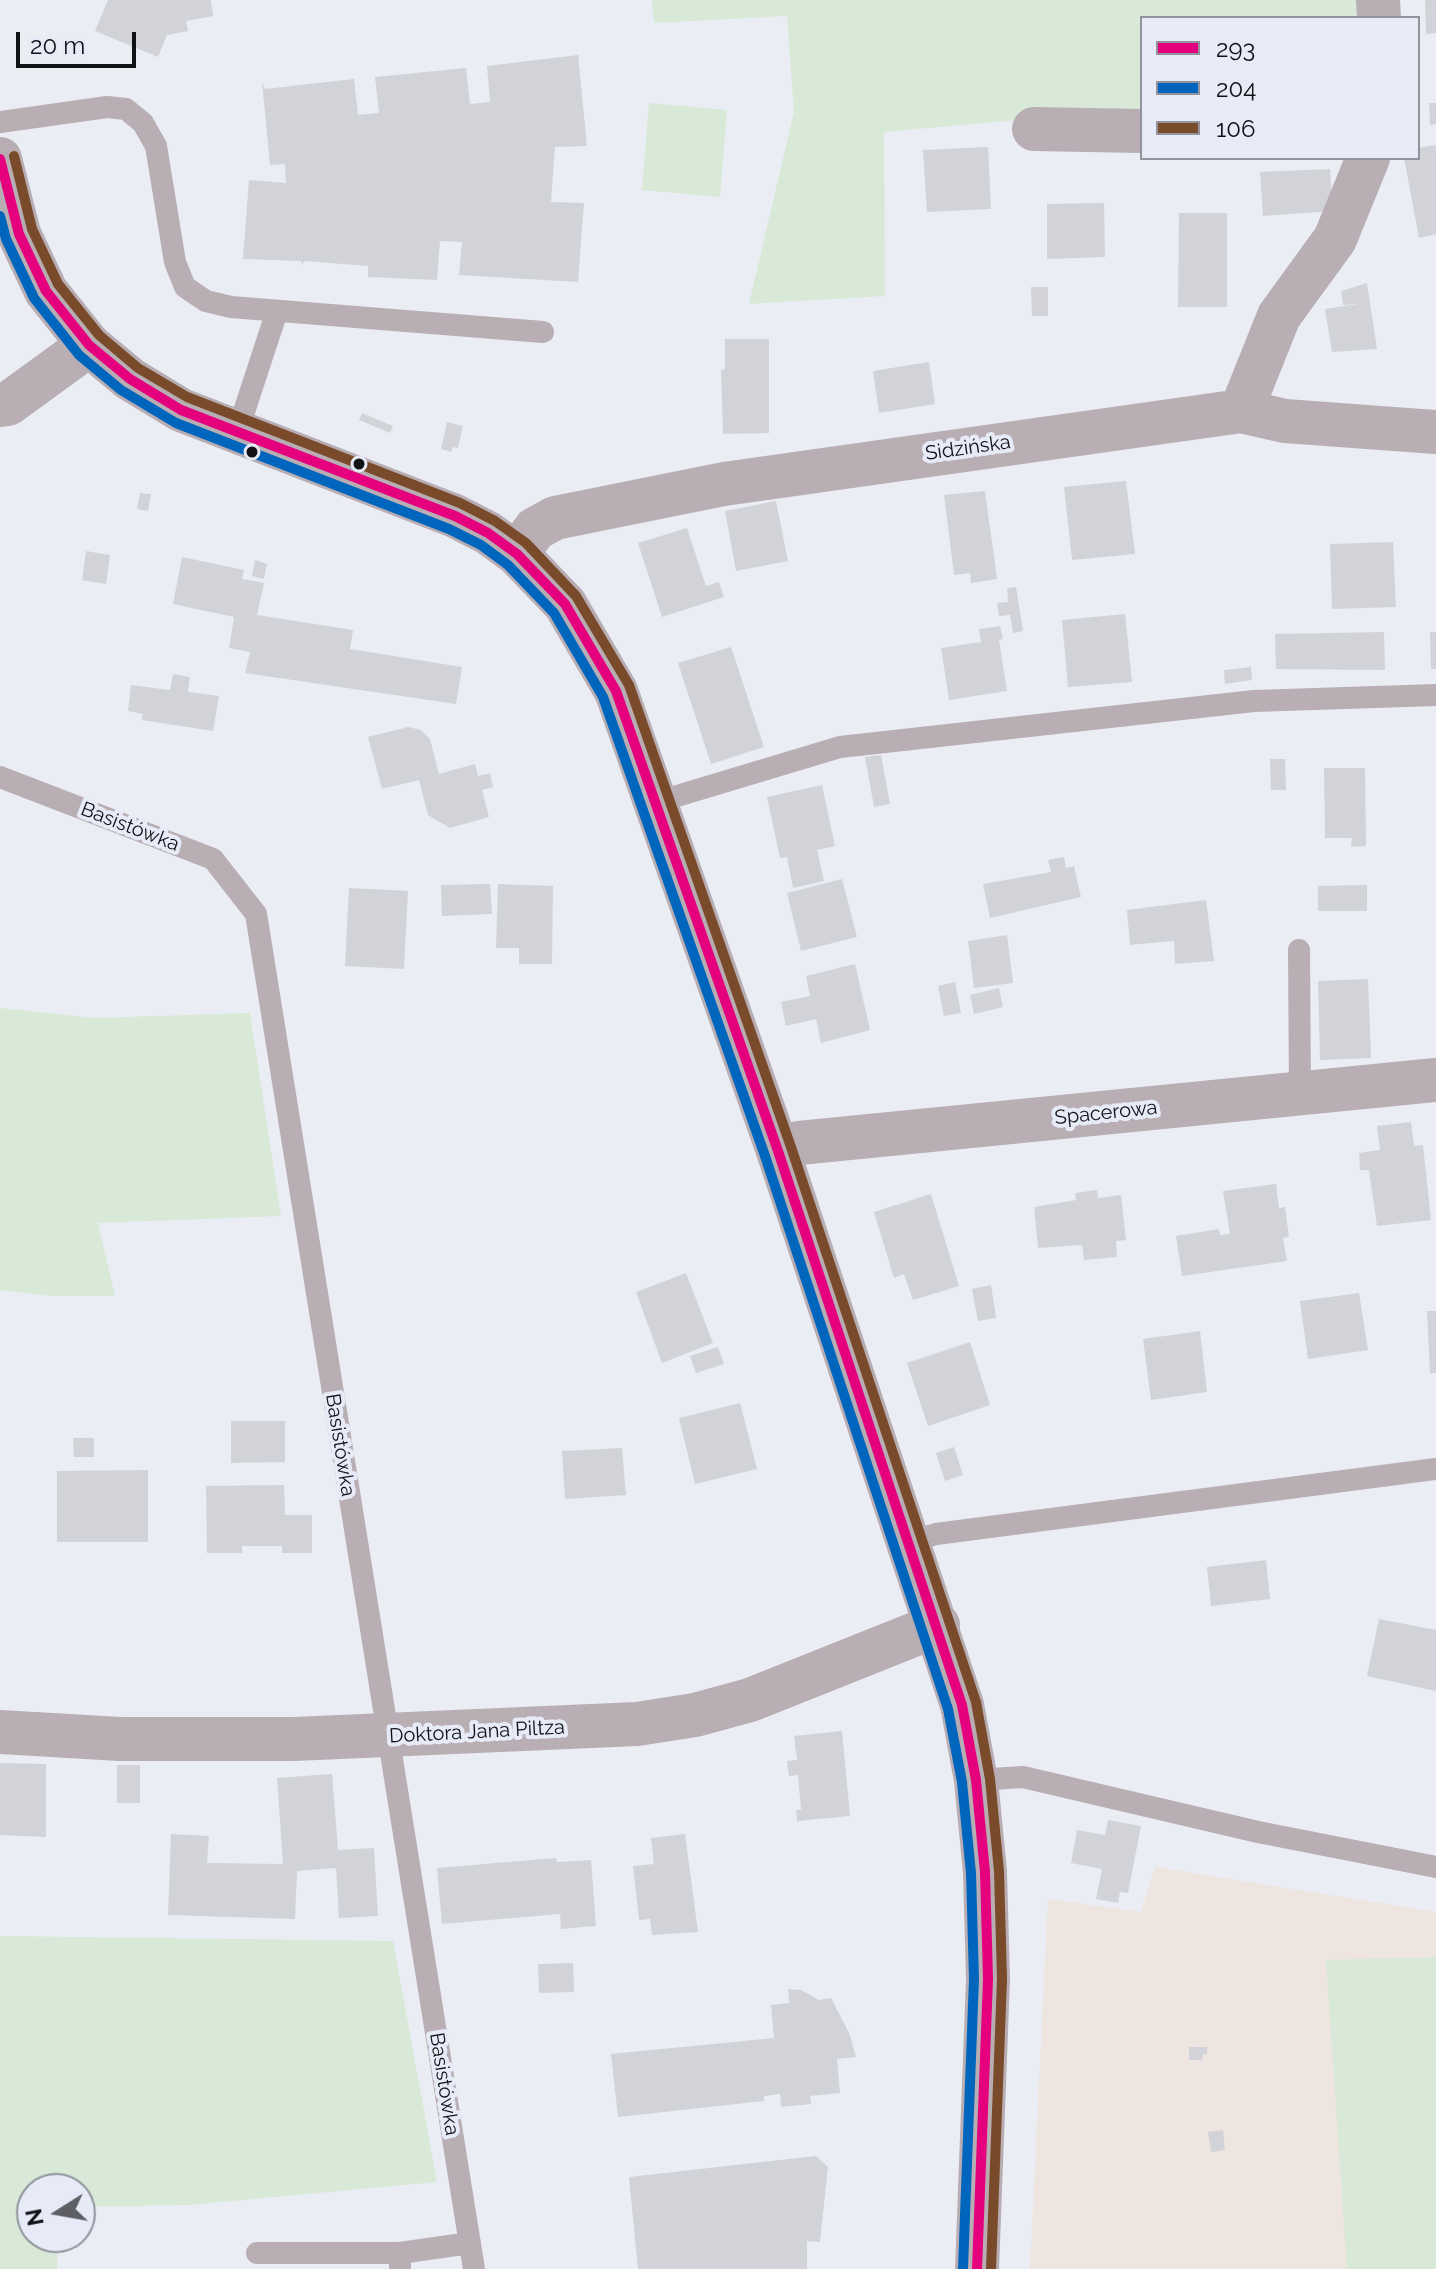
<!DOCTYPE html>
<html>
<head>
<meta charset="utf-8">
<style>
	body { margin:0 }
	#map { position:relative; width:1436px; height:2269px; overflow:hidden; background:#eaedf4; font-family:Raleway,sans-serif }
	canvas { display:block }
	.legend { position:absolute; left:1140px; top:16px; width:280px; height:144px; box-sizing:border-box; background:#e7ebf7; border:2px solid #91949d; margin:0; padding:10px 14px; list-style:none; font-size:24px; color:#111216 }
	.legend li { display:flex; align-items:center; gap:16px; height:40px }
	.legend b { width:40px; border:2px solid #91949d }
	.north { position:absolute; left:16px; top:2173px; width:80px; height:80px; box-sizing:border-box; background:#e7ebf7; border:2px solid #91949d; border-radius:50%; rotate:259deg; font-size:22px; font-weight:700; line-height:32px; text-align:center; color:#111216 }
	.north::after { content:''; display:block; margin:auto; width:28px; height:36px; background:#5d5f64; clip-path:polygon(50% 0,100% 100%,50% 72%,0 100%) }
	.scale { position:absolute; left:16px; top:32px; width:120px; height:36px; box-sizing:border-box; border:4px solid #111216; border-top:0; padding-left:10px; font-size:24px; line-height:28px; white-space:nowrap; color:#111216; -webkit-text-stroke:6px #e7ebf7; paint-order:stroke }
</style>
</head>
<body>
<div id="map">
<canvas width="1436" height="2269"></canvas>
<ul class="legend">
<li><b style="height:10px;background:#e5007d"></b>293</li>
<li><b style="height:10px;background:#0065bd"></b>204</li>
<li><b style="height:10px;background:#7a4b2a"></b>106</li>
</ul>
<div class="north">N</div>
<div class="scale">20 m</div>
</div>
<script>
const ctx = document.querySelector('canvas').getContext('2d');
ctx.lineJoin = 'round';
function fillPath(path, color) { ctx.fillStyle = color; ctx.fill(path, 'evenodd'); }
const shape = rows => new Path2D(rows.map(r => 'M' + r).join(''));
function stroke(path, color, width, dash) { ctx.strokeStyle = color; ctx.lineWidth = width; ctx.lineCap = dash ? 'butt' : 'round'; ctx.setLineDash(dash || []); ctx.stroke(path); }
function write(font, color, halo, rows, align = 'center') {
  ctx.font = font + ' Raleway,sans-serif'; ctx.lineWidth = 8; ctx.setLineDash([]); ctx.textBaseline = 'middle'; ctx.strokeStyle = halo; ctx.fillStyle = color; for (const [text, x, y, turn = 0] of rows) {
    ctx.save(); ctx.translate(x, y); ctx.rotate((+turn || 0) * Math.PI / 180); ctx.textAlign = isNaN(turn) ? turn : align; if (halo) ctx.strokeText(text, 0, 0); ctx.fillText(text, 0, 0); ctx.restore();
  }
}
fillPath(shape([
	[1155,1867,1436,1912,1436,2269,1030,2269,1048,1899,1141,1912]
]), '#eee4e0');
fillPath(shape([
	[652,0,1364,0,1364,18,1142,18,1142,119,1029,119,884,132,885,296,749,304,794,112,787,16,654,23],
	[649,103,727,110,720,197,642,190],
	[0,1008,93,1018,250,1013,281,1216,98,1223,115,1296,51,1296,0,1290],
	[0,1936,393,1941,437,2182,189,2205,80,2207,80,2189,32,2189,32,2237,58,2237,57,2269,0,2269],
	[1436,1957,1436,2269,1347,2269,1326,1960]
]), '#d8e9d7');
fillPath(shape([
	[108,0,211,0,213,16,186,21,188,31,167,35,158,57,95,31],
	[1425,0,1436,0,1436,33,1426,34],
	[578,55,587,146,555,147,551,202,584,203,578,282,459,275,462,242,440,241,437,280,368,277,368,266,304,261,302,265,301,261,243,259,249,180,286,183,285,164,270,165,262,82,265,89,354,79,358,115,379,113,375,77,466,68,470,104,490,102,487,66],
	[1429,103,1436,103,1436,124,1430,125],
	[1436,145,1436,234,1419,238,1404,158,1418,158,1418,148],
	[988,147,991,209,927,212,923,150],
	[1330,169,1333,211,1263,216,1260,172],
	[1104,203,1105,257,1047,259,1047,204],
	[1179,213,1227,213,1227,307,1178,307],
	[1367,283,1377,349,1332,352,1325,309,1358,304,1343,305,1341,291],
	[1031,287,1048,287,1048,316,1032,316],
	[725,339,769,339,769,433,723,434,721,370,725,369],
	[929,362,935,404,879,413,873,371],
	[362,413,393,426,390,433,359,420],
	[447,422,463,426,458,448,452,447,452,452,441,449],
	[1126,481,1135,554,1072,560,1064,487],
	[985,491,997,579,971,583,970,573,954,575,944,495],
	[140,493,151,494,148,511,137,509],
	[776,501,788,561,736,571,725,511],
	[687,528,706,586,719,582,724,597,662,617,638,543],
	[1393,542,1396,607,1332,609,1330,544],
	[86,551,110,555,106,584,82,580],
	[182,557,244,570,242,579,264,583,257,615,353,630,350,649,462,667,456,704,245,673,250,652,229,648,234,617,173,604],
	[255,560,267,564,264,579,252,576],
	[1016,587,1023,631,1013,633,1010,615,999,616,997,603,1008,602,1007,588],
	[1125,614,1132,682,1068,687,1062,620],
	[1000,626,1003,639,999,640,1007,691,949,700,941,648,981,642,979,629],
	[1384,632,1385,670,1276,669,1275,634],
	[1430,632,1436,632,1436,669,1431,669],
	[731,647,764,747,711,764,678,663],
	[1251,667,1252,680,1225,684,1224,670],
	[173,674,190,677,188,692,219,696,213,731,142,720,143,714,128,711,131,685,170,690],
	[408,727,421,730,430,739,439,774,475,764,478,776,490,773,493,787,482,790,489,817,450,828,428,815,419,780,382,789,368,737],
	[881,755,890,804,874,807,865,757],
	[1270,759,1285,759,1286,790,1271,790],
	[1324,768,1365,768,1366,846,1351,847,1352,838,1325,838],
	[822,785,835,846,817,850,824,881,793,888,787,857,780,858,767,797],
	[1064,857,1066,868,1074,866,1081,897,990,918,983,884,1051,872,1048,860],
	[842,879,857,937,801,951,787,893],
	[490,884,492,914,442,916,441,885],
	[498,884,553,886,552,964,519,964,519,948,496,948],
	[1367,885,1367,911,1318,911,1318,886],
	[349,888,408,891,404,969,345,966],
	[1206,900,1214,961,1175,964,1174,941,1130,945,1127,910],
	[1007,935,1013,983,974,988,968,941],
	[855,964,870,1030,821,1043,816,1019,786,1026,781,1002,810,996,806,976],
	[1368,979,1371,1058,1320,1060,1318,981],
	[955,982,961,1013,944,1016,938,986],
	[999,988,1003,1007,974,1014,970,995],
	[1411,1122,1414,1146,1423,1145,1431,1220,1377,1226,1369,1170,1360,1170,1359,1153,1380,1150,1377,1126],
	[1276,1184,1279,1208,1285,1207,1289,1237,1283,1238,1287,1261,1182,1276,1176,1236,1219,1229,1220,1235,1230,1234,1223,1191],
	[1097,1190,1098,1198,1121,1195,1126,1240,1116,1241,1117,1257,1084,1260,1082,1245,1038,1248,1034,1207,1076,1200,1075,1193],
	[931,1194,959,1286,913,1300,904,1274,894,1278,874,1212],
	[686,1273,713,1343,662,1363,636,1292],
	[991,1285,996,1318,978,1321,972,1289],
	[1359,1293,1368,1350,1308,1359,1300,1301],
	[1427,1311,1436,1311,1436,1373,1430,1373],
	[1200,1331,1207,1392,1151,1400,1143,1339],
	[970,1342,990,1405,928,1426,907,1363],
	[718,1347,724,1364,696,1373,690,1356],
	[740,1403,757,1469,695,1484,679,1418],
	[231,1421,285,1421,285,1462,231,1463],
	[73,1438,94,1438,94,1457,74,1457],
	[954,1447,963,1475,945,1481,936,1453],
	[622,1448,626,1495,565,1499,562,1451],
	[148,1470,148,1542,57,1542,57,1471],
	[284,1485,285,1515,312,1515,312,1553,282,1553,282,1546,242,1546,242,1553,207,1553,206,1486],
	[1266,1560,1270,1599,1211,1606,1207,1567],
	[1379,1619,1436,1630,1436,1691,1367,1676],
	[842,1731,850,1816,797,1821,796,1810,801,1810,798,1775,789,1776,787,1761,797,1760,794,1736],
	[0,1763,46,1764,46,1837,0,1835],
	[117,1765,140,1765,140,1803,117,1803],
	[332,1774,338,1850,374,1848,378,1916,339,1918,336,1868,297,1871,295,1919,168,1915,171,1834,209,1836,207,1863,283,1864,277,1778],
	[1108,1820,1141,1826,1128,1893,1120,1892,1118,1903,1096,1899,1102,1869,1071,1863,1077,1830,1105,1835],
	[685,1834,698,1932,652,1935,650,1919,639,1920,633,1866,654,1864,651,1838],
	[556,1858,557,1862,591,1860,596,1926,561,1929,560,1914,442,1924,437,1868],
	[573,1963,574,1992,539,1993,538,1964],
	[788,1989,801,1990,819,2000,831,1998,850,2035,856,2057,837,2059,840,2093,810,2096,811,2104,781,2107,780,2094,764,2096,764,2101,618,2117,611,2054,774,2038,771,2005,789,2003],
	[1189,2047,1207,2047,1207,2054,1203,2054,1202,2060,1189,2060],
	[1223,2130,1225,2150,1211,2152,1208,2132],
	[816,2156,828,2167,820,2242,807,2241,807,2269,638,2269,629,2177]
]), '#d2d3d8');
stroke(shape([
	[0,122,107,107,126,109,143,123,156,146,175,262,185,287,206,301,231,307,543,332],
	[237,433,277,311],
	[0,777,213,859,256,914,474,2269],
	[657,802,840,747,1254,701,1436,695],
	[1299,950,1300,1094],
	[910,1542,936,1534,1436,1469],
	[976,1780,1023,1777,1258,1832,1436,1867],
	[257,2253,400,2253],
	[400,2269,400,2253,470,2243]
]), '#b8aeb3', 22);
stroke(shape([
	[1378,0,1379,18],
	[1034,129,1142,131],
	[0,405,8,404,89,345],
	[1241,411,1279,316,1335,239,1368,158],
	[517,554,535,529,555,518,724,484,1241,411,1285,421,1436,432],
	[778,1151,799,1143,1436,1080],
	[0,1732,120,1739,294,1739,637,1724,695,1715,750,1700,938,1625]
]), '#b8aeb3', 44);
stroke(shape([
	[0,159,19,234,46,291,89,345,130,379,181,410,455,516,488,533,517,554,565,604,616,691,778,1151,962,1705,976,1780,985,1872,988,1979,977,2269]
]), '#b7adb3', 44);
stroke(shape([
	[0,159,19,234,46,291,89,345,130,379,181,410,455,516,488,533,517,554,565,604,616,691,778,1151,962,1705,976,1780,985,1872,988,1979,977,2269]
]), '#e5007d', 10);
stroke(shape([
	[0,216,6,239,34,298,79,355,121,390,176,423,449,529,481,545,508,565,554,613,603,697,765,1156,948,1709,962,1782,971,1873,974,1979,963,2268]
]), '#0065bd', 10);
stroke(shape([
	[14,156,32,229,58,284,99,335,138,368,187,397,460,503,495,521,526,543,576,596,629,685,791,1147,976,1702,990,1779,999,1871,1002,1979,991,2269]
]), '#7a4b2a', 10);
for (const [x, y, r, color] of [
	[252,452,7,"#111216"],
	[359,464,7,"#111216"]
]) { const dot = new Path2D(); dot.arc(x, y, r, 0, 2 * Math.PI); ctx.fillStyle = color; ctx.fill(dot); stroke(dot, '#e7ebf7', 3); }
write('20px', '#111216', '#e7ebf7', [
	["Sidzińska",968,448,-8],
	["Basistówka",130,827,21],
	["Spacerowa",1106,1113,-6],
	["Basistówka",340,1445,81],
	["Doktora Jana Piltza",477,1732,-3],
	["Basistówka",444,2084,81]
]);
</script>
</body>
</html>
